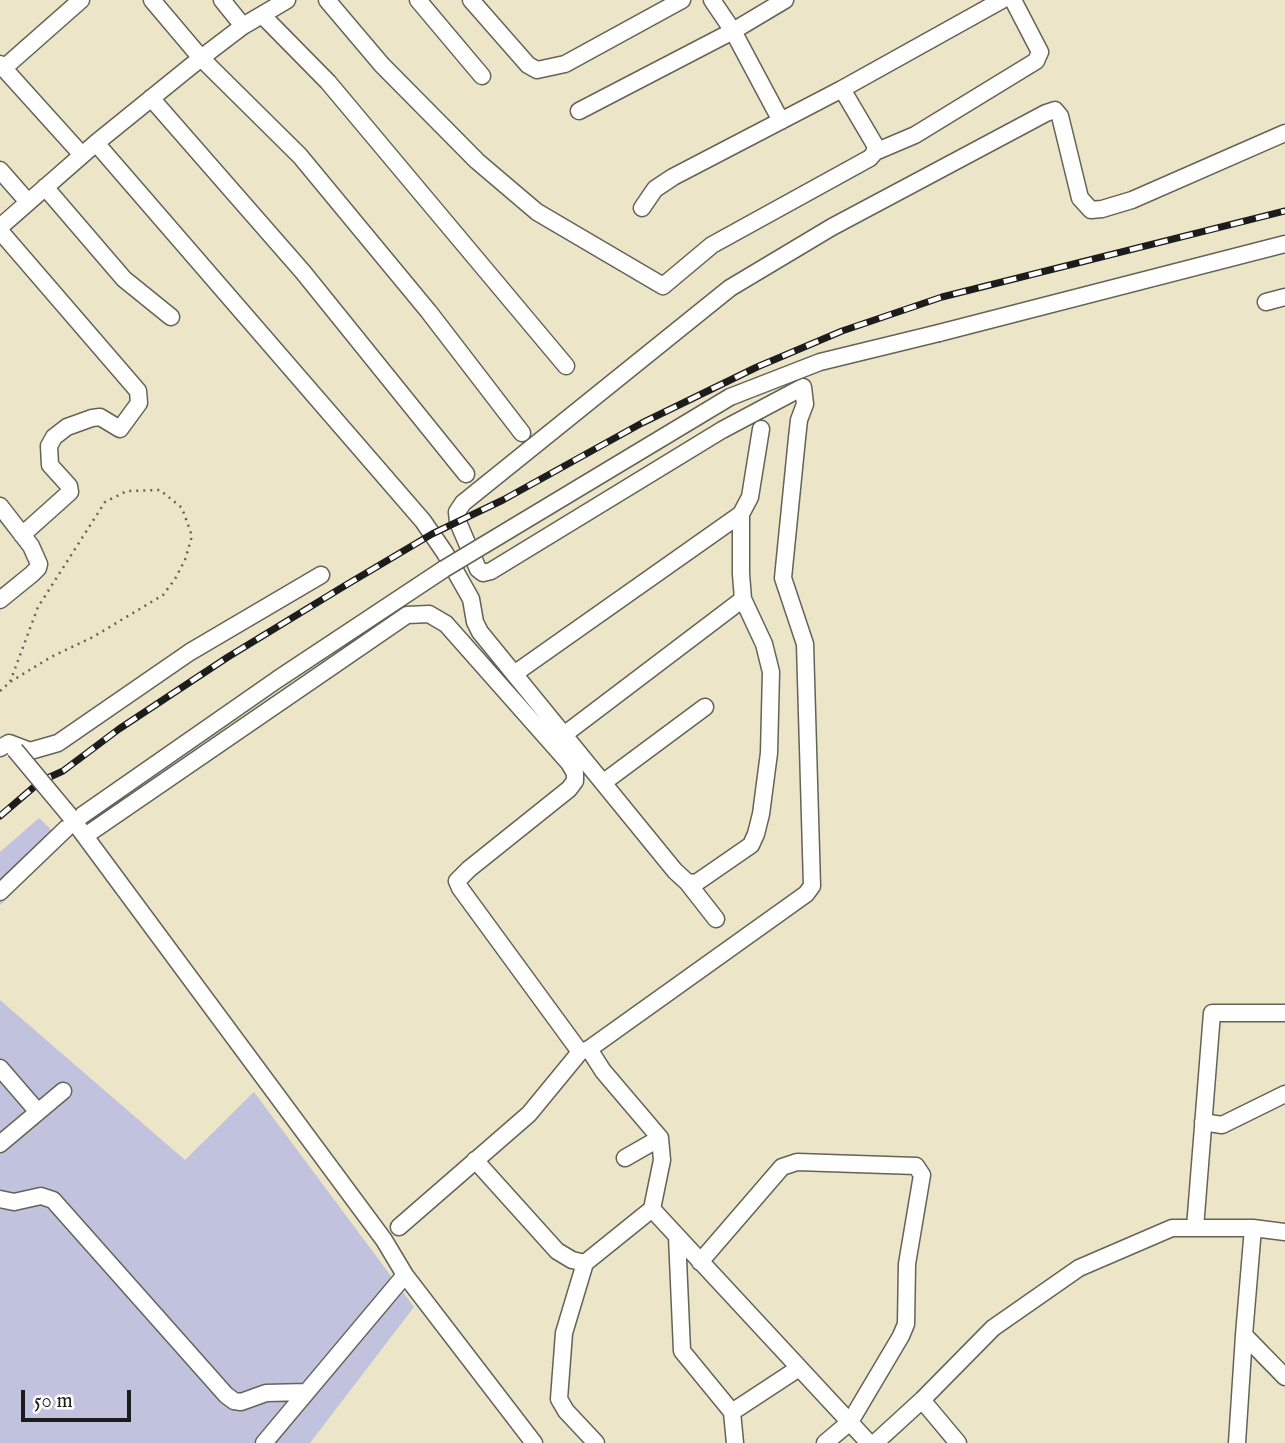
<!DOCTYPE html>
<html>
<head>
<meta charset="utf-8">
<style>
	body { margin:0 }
	#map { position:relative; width:1285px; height:1443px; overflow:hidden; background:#ece5c7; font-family:"IM FELL English",serif }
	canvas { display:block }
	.scale { position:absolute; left:21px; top:1390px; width:110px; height:32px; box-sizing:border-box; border:4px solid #1c1c1c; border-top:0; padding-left:9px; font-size:21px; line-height:24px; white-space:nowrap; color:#1c1c1c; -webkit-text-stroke:5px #fff; paint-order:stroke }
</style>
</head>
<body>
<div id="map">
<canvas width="1285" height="1443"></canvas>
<div class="scale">50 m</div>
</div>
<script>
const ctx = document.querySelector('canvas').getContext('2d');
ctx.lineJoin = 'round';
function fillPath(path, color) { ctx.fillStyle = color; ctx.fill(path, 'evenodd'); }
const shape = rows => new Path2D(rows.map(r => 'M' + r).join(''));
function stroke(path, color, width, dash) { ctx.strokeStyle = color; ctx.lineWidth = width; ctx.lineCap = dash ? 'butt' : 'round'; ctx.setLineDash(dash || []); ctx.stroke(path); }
fillPath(shape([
	[39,818,64,842,0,905,0,852],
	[0,1000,185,1160,254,1092,414,1307,310,1443,0,1443]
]), '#c1c2dd');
const minor = shape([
	[152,0,201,58,300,156,429,312,522,433],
	[222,0,243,26],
	[327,0,382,65,477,161,537,212,663,286,712,245,870,158,875,152,915,135,1036,61,1040,52,1013,0],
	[418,0,482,76],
	[471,0,528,65,537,70,565,64,682,0],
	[712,0,733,31,781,121],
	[262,15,328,82,566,366],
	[0,64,82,155],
	[4,68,81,0],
	[842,89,875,145,875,152],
	[151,98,303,272,466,474],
	[579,111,733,31,785,0],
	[96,143,423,521,445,553,471,599,475,622,480,632,675,871,687,882,696,883,751,845,756,834,761,814,769,753,771,672,764,644,743,599,741,574,741,514,750,497,761,429],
	[0,170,28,202],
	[45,187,124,279,171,317],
	[642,208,655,189,673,177,842,89,1002,0],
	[0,227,96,143,201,58,243,26,287,0],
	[0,231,138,391,139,403,120,429,100,417,92,418,67,427,54,437,49,446,50,465,69,486,70,492,22,535],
	[1266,302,1285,297],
	[939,333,1285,244],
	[0,506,31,546,39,564,38,568,32,574,0,600],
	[514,674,741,514],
	[565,734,743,599],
	[0,748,9,743,30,751,58,743,190,652,321,575],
	[604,782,705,707],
	[70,816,384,1240,405,1275,534,1443],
	[85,836,407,615,429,614,446,624,569,763,575,773,575,781,569,789,469,869,457,881,460,888,580,1052],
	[687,882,716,919],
	[0,892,74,821,278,679,444,569],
	[589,1049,806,894,812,886,805,644,783,578,797,438,799,420,805,404,803,387,722,430,491,571,483,573,478,569,458,522,457,512,463,503,730,288,832,227,1046,113,1055,110,1060,116,1080,198,1091,210,1102,209,1132,200,1285,133],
	[0,1068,38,1112],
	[1203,1122,1222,1125,1285,1094],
	[0,1144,63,1091],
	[475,1160,557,1251,572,1260,585,1263],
	[0,1199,14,1202,41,1196,53,1200,226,1395,234,1401,241,1402,266,1393,307,1392],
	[652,1209,662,1160,660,1138],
	[399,1227,529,1114,580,1052,589,1049,603,1071,660,1138,625,1158],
	[1195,1228,1212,1013,1285,1013],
	[1253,1228,1244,1335,1285,1377],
	[700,1262,782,1167,797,1162,916,1166,922,1175,907,1264,906,1324,901,1336,850,1422,825,1443],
	[799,1368,732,1412,682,1351,677,1236,869,1443],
	[922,1400,958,1443],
	[732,1412,735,1443],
	[264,1443,405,1275],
	[596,1443,566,1411,559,1399,564,1333,585,1263,652,1209,677,1236],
	[875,1443,922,1400,993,1328,1079,1268,1172,1228,1253,1228,1285,1232],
	[1237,1443,1244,1335]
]);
stroke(minor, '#656258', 19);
stroke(shape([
	[0,691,10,682,51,657,93,637,163,595,175,579,185,560,192,536,182,508,160,490,127,491,105,502,38,607,10,682]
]), '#656258', 2.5, [2, 5]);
stroke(minor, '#fff', 16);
const rail = shape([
	[0,816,41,781,63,771,119,729,228,657,346,585,432,534,503,500,642,423,757,367,842,331,942,297,1285,211]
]);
stroke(rail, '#1c1c1c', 7);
stroke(rail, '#fff', 4.5, [13]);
const minorBridge = shape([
	[444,569,730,397,820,362,939,333],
	[15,750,70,816]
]);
stroke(minorBridge, '#656258', 19, []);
stroke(minorBridge, '#fff', 16);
</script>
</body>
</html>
